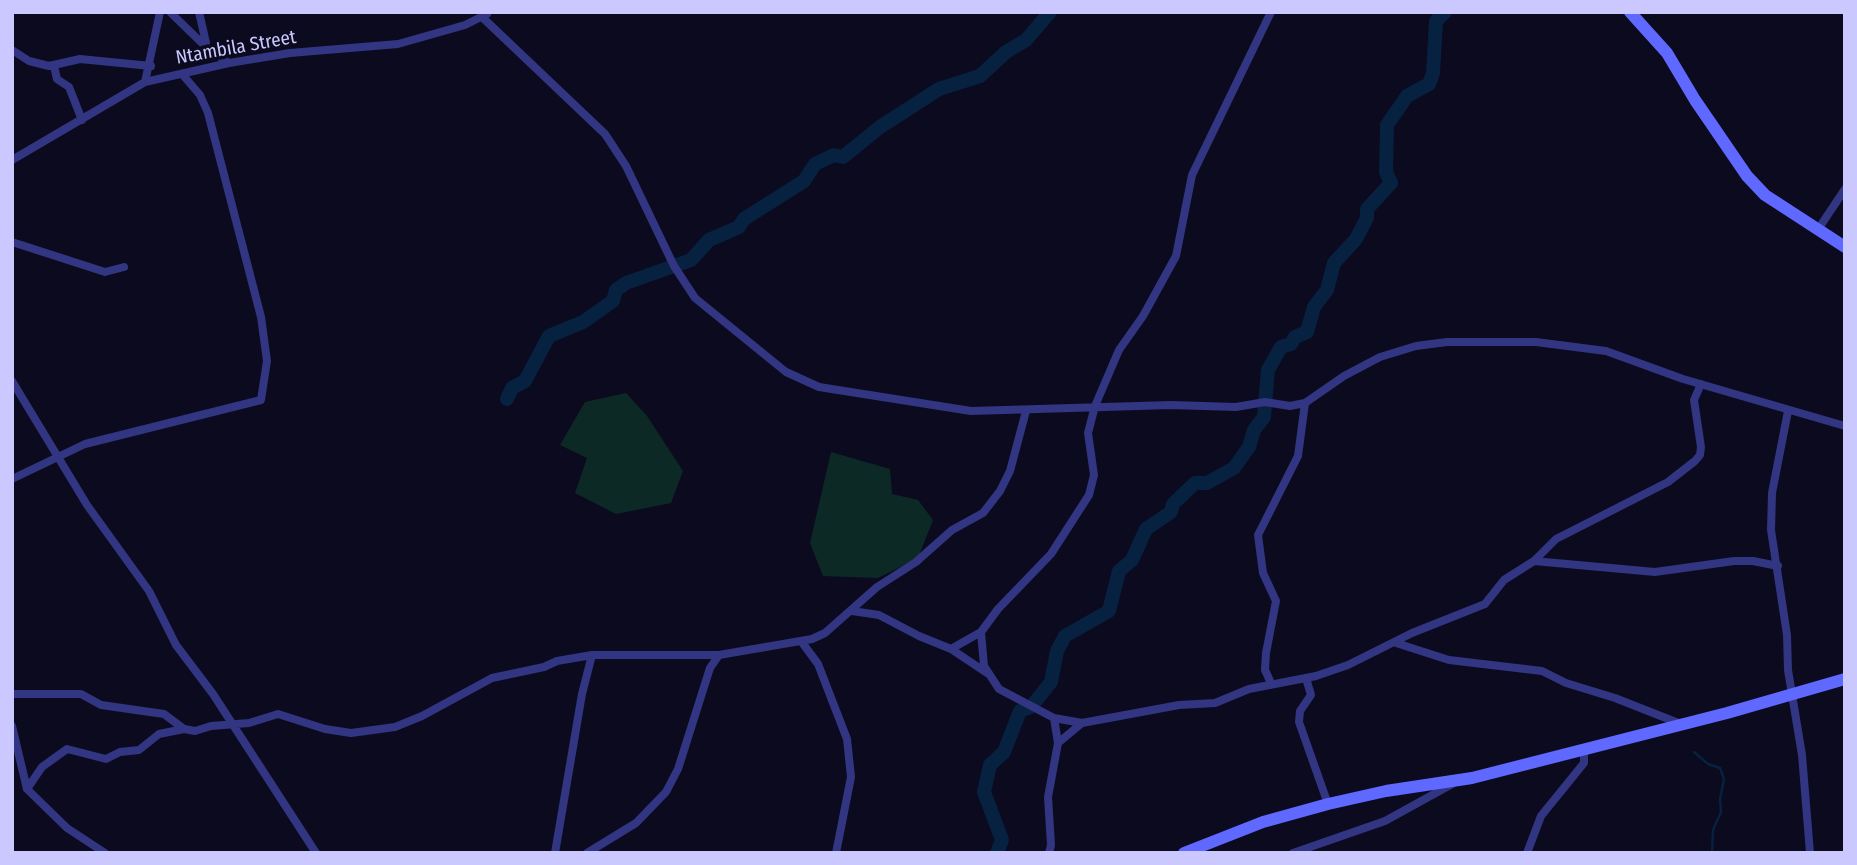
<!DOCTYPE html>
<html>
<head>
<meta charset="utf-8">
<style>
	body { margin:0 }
	#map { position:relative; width:1857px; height:865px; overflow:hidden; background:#0c0a1f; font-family:"Fira Sans Condensed",sans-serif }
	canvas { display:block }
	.frame { position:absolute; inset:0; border:14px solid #cac8ff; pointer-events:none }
</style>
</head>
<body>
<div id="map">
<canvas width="1857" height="865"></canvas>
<div class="frame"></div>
</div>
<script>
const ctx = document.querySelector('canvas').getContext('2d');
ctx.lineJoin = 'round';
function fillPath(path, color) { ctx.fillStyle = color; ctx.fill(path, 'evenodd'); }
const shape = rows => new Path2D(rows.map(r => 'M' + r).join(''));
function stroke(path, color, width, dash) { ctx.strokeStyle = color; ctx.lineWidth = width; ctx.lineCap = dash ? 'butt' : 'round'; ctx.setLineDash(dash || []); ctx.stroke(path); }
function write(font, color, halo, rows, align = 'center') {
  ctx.font = font + ' "Fira Sans Condensed",sans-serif'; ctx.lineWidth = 7; ctx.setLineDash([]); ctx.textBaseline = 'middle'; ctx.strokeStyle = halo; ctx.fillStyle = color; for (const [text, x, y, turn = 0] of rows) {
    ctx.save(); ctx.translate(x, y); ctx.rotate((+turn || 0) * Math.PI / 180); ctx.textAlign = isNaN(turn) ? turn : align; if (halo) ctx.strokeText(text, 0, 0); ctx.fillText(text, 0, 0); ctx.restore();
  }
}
fillPath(shape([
	[626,393,647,416,683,471,671,503,616,514,575,493,587,458,560,445,585,402],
	[831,452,890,469,892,494,918,500,933,520,918,558,878,578,823,576,810,543]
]), '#0d2926');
stroke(shape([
	[1694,752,1708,764,1720,768,1724,779,1720,799,1721,812,1713,830,1712,853]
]), '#072141', 2.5);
stroke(shape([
	[507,399,512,388,525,381,549,336,583,322,613,301,616,290,626,283,691,260,709,240,739,227,744,219,804,181,815,164,834,155,843,157,880,127,939,89,980,76,1006,52,1026,40,1050,12],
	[997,853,1002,840,984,792,990,765,1004,752,1020,711,1031,707,1051,682,1057,651,1065,636,1109,611,1119,571,1132,560,1146,529,1171,512,1173,504,1195,483,1207,483,1234,468,1249,447,1254,430,1264,417,1268,370,1281,347,1291,344,1295,337,1307,332,1314,307,1327,290,1334,263,1356,239,1367,218,1367,209,1391,183,1386,172,1387,125,1407,96,1429,84,1433,73,1436,21,1445,12]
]), '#072141', 14);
stroke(shape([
	[170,12,209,50,229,63],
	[199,12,206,43],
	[483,12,483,18,605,134,626,166,674,266,695,298,786,372,819,387,971,411,1171,405,1236,407,1265,402,1290,406,1305,403,1344,376,1380,357,1416,346,1447,342,1536,342,1606,351,1683,379,1845,426],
	[1271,12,1192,175,1176,256,1143,316,1119,350,1095,406,1088,433,1094,475,1089,495,1051,554,998,609,981,632,984,666,999,689,1054,718,1082,723,1179,705,1215,703,1249,689,1316,676,1348,665,1412,633,1485,604,1504,580,1534,561,1556,539,1668,482,1695,461,1700,455,1701,447,1694,400,1701,384],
	[12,50,29,61,49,66,80,59,151,66],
	[54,66,57,79,69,87,82,120],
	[145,82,160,12],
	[12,160,145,82,229,63,290,53,398,44,465,25,487,14],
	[1817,231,1845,189],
	[12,242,105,272,124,267],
	[12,381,87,505,149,591,176,645,213,694,316,853],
	[1788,411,1772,493,1771,530,1787,635,1788,670,1802,755,1810,853],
	[12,479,85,444,261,400,267,361,261,317,208,113,200,95,182,74],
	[1534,561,1655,572,1734,561,1753,561,1778,566],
	[852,611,879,615,919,636,951,649],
	[981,632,951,649,987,673],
	[801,641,818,664,847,739,851,777,836,853],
	[1396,643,1449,660,1542,671,1566,683,1615,698,1681,724],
	[1306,678,1311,695,1300,711,1299,722,1328,804],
	[1271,683,1265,670,1266,653,1276,601,1263,573,1258,535,1298,456,1305,403],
	[12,694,81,694,101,705,164,714,184,729,195,731,211,726,249,723,278,714,325,729,351,733,395,727,422,716,492,678,544,667,557,661,592,655,719,655],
	[12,726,27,789,67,828,105,853],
	[1058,743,1082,723],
	[27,789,42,767,67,749,106,759,120,752,139,750,159,734,184,729],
	[555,853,582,694,592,655],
	[587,853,636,823,666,792,678,769,710,668,719,655,812,639,825,633,877,587,916,562,952,530,983,513,1000,491,1010,471,1026,411],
	[1049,853,1051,845,1048,797,1058,743,1054,718],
	[1293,853,1385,821,1454,783],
	[1527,853,1541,816,1584,763,1584,749]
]), '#323581', 8);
stroke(shape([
	[1630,12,1667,53,1695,100,1747,176,1765,195,1845,247],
	[1184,853,1263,822,1328,804,1386,791,1472,778,1727,713,1845,679]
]), '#5f68ff', 12);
write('19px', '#cac8ff', '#0c0a1f', [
	["Ntambila Street",236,48,-10]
]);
</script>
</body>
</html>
